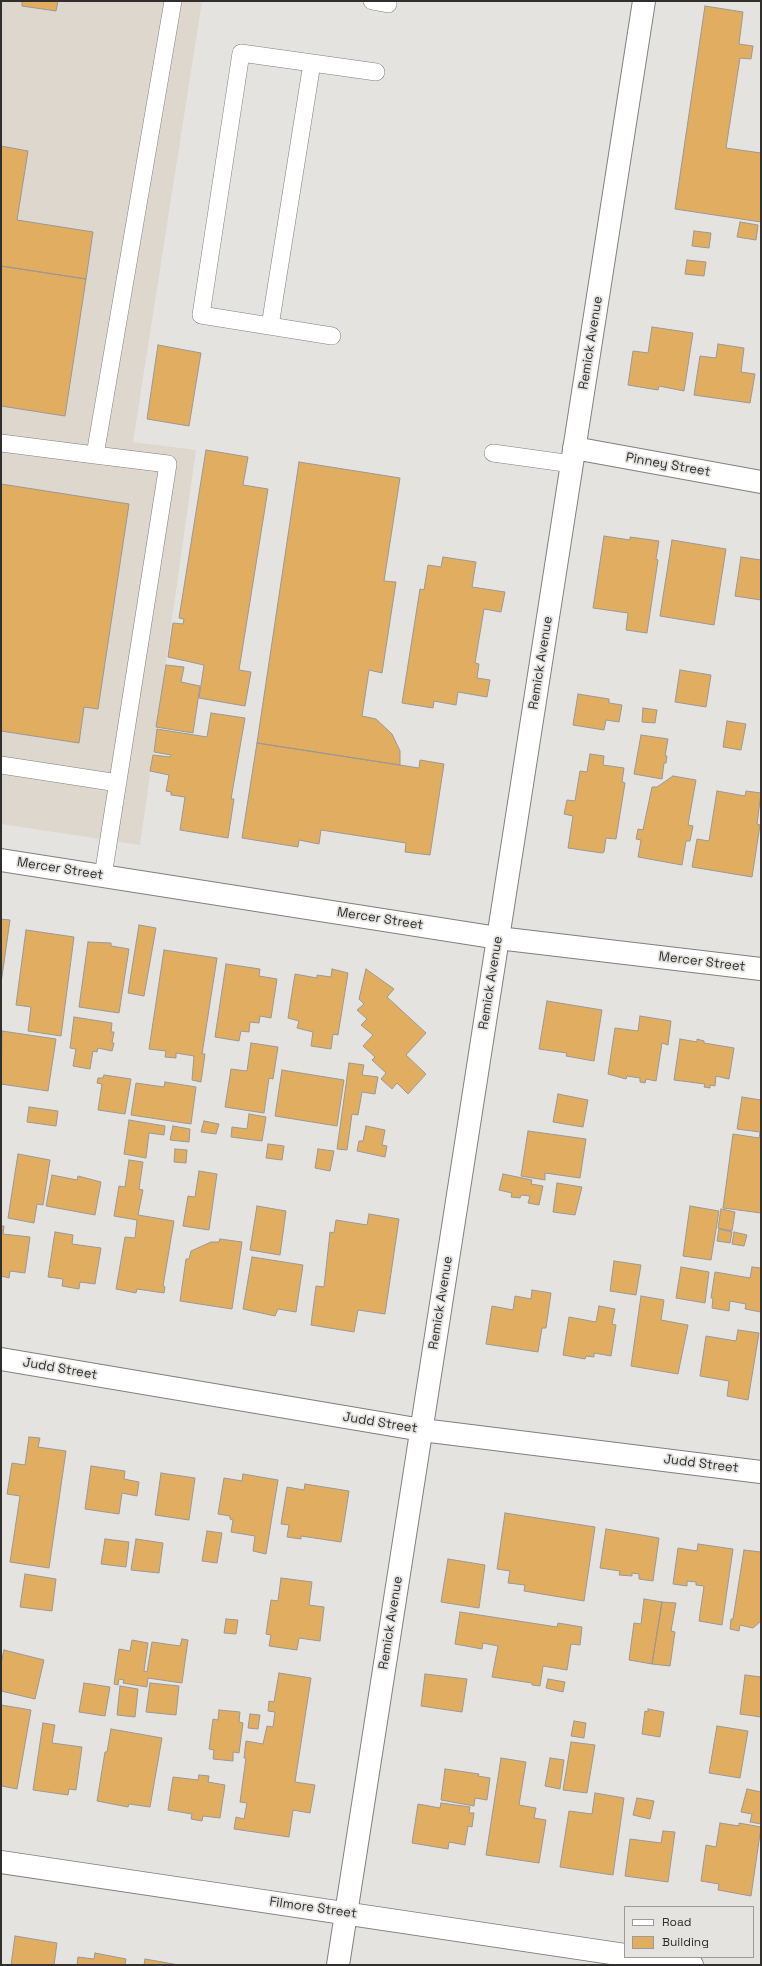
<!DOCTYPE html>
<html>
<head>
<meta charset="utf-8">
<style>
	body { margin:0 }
	#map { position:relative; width:762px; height:1966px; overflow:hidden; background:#e5e3e0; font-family:"Space Grotesk",sans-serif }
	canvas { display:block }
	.frame { position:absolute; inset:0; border:2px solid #302f2e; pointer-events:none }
	.legend { position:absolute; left:624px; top:1906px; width:130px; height:52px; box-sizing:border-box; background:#e5e3e0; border:1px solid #9d9b99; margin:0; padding:5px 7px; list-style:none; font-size:12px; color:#302f2e }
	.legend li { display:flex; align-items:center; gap:8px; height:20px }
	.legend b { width:20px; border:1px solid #9d9b99 }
</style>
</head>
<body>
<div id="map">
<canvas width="762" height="1966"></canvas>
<div class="frame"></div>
<ul class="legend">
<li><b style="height:5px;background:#fff"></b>Road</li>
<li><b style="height:11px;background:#e1ad61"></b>Building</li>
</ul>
</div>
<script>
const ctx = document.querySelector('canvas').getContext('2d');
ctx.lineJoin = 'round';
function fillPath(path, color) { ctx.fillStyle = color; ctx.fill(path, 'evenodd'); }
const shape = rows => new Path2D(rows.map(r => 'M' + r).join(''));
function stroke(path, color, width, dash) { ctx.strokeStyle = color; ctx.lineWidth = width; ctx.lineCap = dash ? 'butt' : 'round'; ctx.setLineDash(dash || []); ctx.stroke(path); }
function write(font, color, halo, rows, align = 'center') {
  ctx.font = font + ' "Space Grotesk",sans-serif'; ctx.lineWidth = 3.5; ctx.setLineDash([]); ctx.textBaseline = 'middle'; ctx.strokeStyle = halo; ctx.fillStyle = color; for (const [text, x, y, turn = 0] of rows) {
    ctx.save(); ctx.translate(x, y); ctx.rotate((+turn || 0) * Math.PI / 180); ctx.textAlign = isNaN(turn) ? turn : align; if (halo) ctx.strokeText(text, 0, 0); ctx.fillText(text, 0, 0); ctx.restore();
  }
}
fillPath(shape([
	[1,1,202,1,133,442,196,450,140,845,1,824]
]), '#ded7cd');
const building = shape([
	[22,1,58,1,56,11,22,6,22,1],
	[705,6,743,12,739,44,753,46,751,59,740,58,726,148,761,153,761,222,675,209,705,6],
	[1,146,28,151,17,220,93,232,86,279,1,266,1,146],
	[740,222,758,225,756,240,737,237,740,222],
	[694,231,711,233,709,248,692,246,694,231],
	[687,260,706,262,704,276,685,274,687,260],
	[1,266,86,279,65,416,1,406,1,266],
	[652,327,693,333,684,391,659,386,658,390,628,385,633,351,648,353,652,327],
	[718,344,744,348,741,372,755,374,750,403,694,395,700,356,716,358,718,344],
	[158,345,201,353,189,426,147,419,158,345],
	[206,450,248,457,243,485,268,489,239,670,251,672,245,706,199,698,204,665,168,657,173,623,183,624,184,619,179,618,206,450],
	[299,462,400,478,384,581,396,582,382,673,369,670,362,716,376,719,392,734,400,751,400,765,257,743,299,462],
	[1,484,129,504,98,709,84,707,79,743,1,731,1,484],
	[604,536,630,540,630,537,659,541,656,559,658,560,647,633,626,630,628,613,593,608,604,536],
	[672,540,726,549,714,625,660,616,672,540],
	[443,557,476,562,472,587,505,592,501,612,484,609,475,663,479,664,477,678,490,680,487,697,458,692,456,705,434,701,433,708,402,703,420,589,424,590,428,565,441,567,443,557],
	[741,557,761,560,761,600,735,596,741,557],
	[166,665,184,667,181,682,200,686,193,733,156,727,166,665],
	[680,670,711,675,706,707,675,702,680,670],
	[578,694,609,699,609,703,622,705,619,722,606,720,604,730,573,725,578,694],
	[643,708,657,710,655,723,642,722,643,708],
	[211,713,245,718,231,799,234,799,228,838,180,830,185,797,171,795,171,792,166,791,169,775,150,771,153,755,170,757,171,755,154,752,157,729,207,737,211,713],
	[727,721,746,724,741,750,723,747,727,721],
	[641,735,668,739,665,756,667,756,666,763,664,763,662,779,634,774,641,735],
	[257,743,419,768,420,760,444,764,430,855,405,852,406,843,321,830,319,844,299,840,298,847,242,838,257,743],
	[590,754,604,756,603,765,624,768,622,782,625,783,616,839,606,838,604,852,602,853,568,848,573,816,564,814,567,800,575,801,580,771,587,772,590,754],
	[673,776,696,780,688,825,693,826,690,841,686,841,682,865,638,857,641,840,636,839,638,829,643,830,652,787,657,787,673,776],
	[717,791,745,796,746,791,761,793,757,824,760,825,752,877,692,867,697,839,709,841,717,791],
	[1,919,10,920,1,983,1,919],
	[139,925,156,928,144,996,128,993,139,925],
	[26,930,74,937,61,1036,28,1031,31,1007,16,1005,26,930],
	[88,942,111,943,111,946,129,949,119,1013,79,1007,88,942],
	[164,950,217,958,202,1054,205,1054,201,1082,192,1080,194,1056,176,1053,176,1058,165,1057,166,1051,149,1049,164,950],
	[226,964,260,969,259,976,277,979,271,1018,260,1016,259,1023,250,1022,249,1032,241,1031,239,1041,215,1037,226,964],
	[332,969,348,973,338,1035,333,1034,331,1049,311,1046,313,1032,297,1028,299,1021,288,1018,295,974,317,978,317,975,331,977,332,969],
	[366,969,394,989,387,997,426,1033,406,1055,426,1074,408,1094,397,1083,392,1089,381,1079,386,1073,372,1060,375,1057,363,1046,373,1035,361,1025,367,1019,357,1010,364,1004,359,999,366,969],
	[547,1001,602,1010,594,1061,566,1056,567,1053,539,1049,547,1001],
	[640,1016,671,1021,668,1045,662,1043,656,1081,646,1079,645,1083,640,1082,640,1078,627,1076,626,1079,608,1074,615,1028,638,1031,640,1016],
	[74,1017,112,1023,111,1032,114,1032,112,1043,114,1043,112,1051,98,1048,97,1052,93,1051,90,1069,73,1066,76,1049,70,1048,74,1017],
	[2,1031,56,1039,48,1091,1,1084,2,1031],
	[680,1039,697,1042,697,1039,704,1041,704,1043,734,1048,729,1079,716,1076,715,1086,710,1085,710,1088,704,1087,705,1084,674,1080,680,1039],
	[251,1043,278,1047,273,1079,269,1078,264,1113,225,1107,231,1069,247,1071,251,1043],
	[349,1063,364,1065,362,1075,378,1077,375,1094,362,1092,358,1115,352,1114,347,1150,337,1149,349,1063],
	[282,1070,344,1080,337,1126,275,1116,282,1070],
	[104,1075,131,1079,125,1114,98,1110,102,1084,97,1083,98,1078,103,1078,104,1075],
	[165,1082,196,1087,191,1124,131,1115,136,1083,164,1087,165,1082],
	[558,1094,588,1100,583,1127,553,1122,558,1094],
	[742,1097,761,1100,761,1213,723,1208,733,1134,759,1138,760,1132,737,1129,742,1097],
	[29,1107,58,1111,56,1126,27,1122,29,1107],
	[249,1114,266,1117,262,1141,231,1137,232,1127,247,1129,249,1114],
	[129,1120,165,1126,164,1135,149,1133,146,1158,124,1154,129,1120],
	[204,1121,219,1124,216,1134,201,1132,204,1121],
	[173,1126,190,1129,189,1142,170,1140,173,1126],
	[366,1126,385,1130,382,1145,387,1146,385,1157,357,1151,359,1141,363,1141,366,1126],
	[528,1131,586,1139,580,1178,545,1173,545,1180,521,1176,528,1131],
	[268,1144,284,1146,282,1160,266,1158,268,1144],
	[175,1149,187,1150,186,1163,174,1162,175,1149],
	[318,1149,334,1151,330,1171,315,1168,318,1149],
	[18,1154,50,1160,43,1205,37,1204,34,1223,8,1218,18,1154],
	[129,1160,143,1162,139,1189,143,1190,138,1215,174,1221,163,1286,165,1287,164,1293,137,1289,136,1293,116,1289,125,1237,135,1238,137,1220,114,1216,119,1186,125,1187,129,1160],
	[199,1171,217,1174,209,1230,183,1226,188,1196,195,1197,199,1171],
	[503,1174,532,1180,531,1184,543,1186,539,1205,528,1203,530,1196,521,1195,520,1198,511,1197,512,1193,499,1190,503,1174],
	[52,1175,77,1180,78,1176,101,1182,95,1215,46,1206,52,1175],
	[557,1183,582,1187,575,1215,553,1212,557,1183],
	[257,1206,286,1211,280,1255,250,1250,257,1206],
	[690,1206,719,1211,711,1260,683,1256,690,1206],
	[721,1209,735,1212,732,1231,718,1228,721,1209],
	[369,1214,399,1219,385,1314,358,1310,354,1332,311,1325,316,1286,324,1287,330,1232,334,1233,336,1220,367,1225,369,1214],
	[1,1226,4,1226,3,1234,30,1237,25,1273,10,1271,9,1278,1,1276,1,1226],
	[719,1229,732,1232,730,1243,717,1241,719,1229],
	[55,1232,73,1235,72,1244,101,1248,95,1284,80,1282,79,1289,62,1286,63,1279,48,1277,55,1232],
	[734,1232,747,1235,744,1246,732,1244,734,1232],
	[220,1239,242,1242,232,1309,180,1301,186,1259,189,1259,191,1251,211,1242,219,1242,220,1239],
	[252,1257,303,1265,296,1312,278,1309,275,1316,243,1309,252,1257],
	[614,1261,641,1265,636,1295,610,1291,614,1261],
	[681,1267,709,1272,705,1303,676,1298,681,1267],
	[752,1267,761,1268,761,1312,745,1309,746,1304,730,1301,729,1311,712,1308,713,1298,711,1298,715,1272,750,1278,752,1267],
	[532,1290,551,1293,546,1328,542,1328,538,1352,486,1344,492,1306,513,1310,515,1296,531,1299,532,1290],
	[641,1296,664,1300,661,1320,688,1325,678,1374,631,1366,641,1296],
	[599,1306,615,1309,612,1324,616,1325,611,1356,594,1353,594,1357,586,1356,585,1359,563,1355,569,1317,596,1322,599,1306],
	[738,1330,759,1333,748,1400,727,1396,729,1381,700,1376,706,1336,736,1341,738,1330],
	[29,1437,40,1438,38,1447,66,1451,49,1568,10,1562,20,1496,7,1494,12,1463,25,1465,29,1437],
	[91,1466,125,1471,124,1479,139,1482,137,1496,122,1493,119,1514,85,1509,91,1466],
	[161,1473,195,1478,189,1520,155,1515,161,1473],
	[243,1474,278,1480,266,1554,253,1551,255,1536,231,1532,233,1520,230,1519,230,1516,218,1514,224,1478,242,1481,243,1474],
	[305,1484,349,1491,341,1542,301,1536,301,1539,287,1537,289,1525,281,1524,287,1487,304,1490,305,1484],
	[505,1513,595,1527,584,1601,524,1591,525,1585,508,1583,510,1571,497,1569,505,1513],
	[606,1529,659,1538,653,1581,639,1579,639,1574,632,1573,632,1576,619,1575,620,1571,600,1568,606,1529],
	[207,1531,222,1533,217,1563,202,1561,207,1531],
	[105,1539,129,1542,126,1567,101,1564,105,1539],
	[136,1539,163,1543,159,1573,131,1570,136,1539],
	[698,1544,733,1549,722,1625,699,1621,704,1586,696,1585,696,1582,687,1581,687,1586,673,1584,678,1548,697,1551,698,1544],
	[744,1550,761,1552,761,1621,753,1628,740,1625,739,1631,730,1629,731,1619,733,1619,744,1550],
	[448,1559,485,1565,479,1608,441,1602,448,1559],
	[25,1574,56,1579,52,1611,20,1607,25,1574],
	[281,1578,312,1582,309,1605,324,1607,320,1641,299,1638,297,1650,269,1646,271,1635,266,1634,271,1600,278,1601,281,1578],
	[644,1599,662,1602,652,1664,629,1660,634,1623,641,1624,644,1599],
	[662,1602,676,1603,671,1631,675,1632,670,1666,652,1664,662,1602],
	[460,1612,557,1627,558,1623,582,1627,580,1645,571,1644,567,1670,543,1666,540,1686,532,1685,532,1683,492,1677,498,1646,483,1643,482,1649,455,1644,460,1612],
	[226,1619,238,1620,236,1634,224,1633,226,1619],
	[182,1639,188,1640,182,1683,148,1678,147,1687,123,1683,124,1680,119,1679,118,1685,114,1684,119,1649,130,1651,132,1640,148,1643,144,1671,147,1672,152,1642,180,1646,182,1639],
	[4,1650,44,1660,35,1699,1,1691,1,1663,4,1650],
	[279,1673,311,1678,295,1782,315,1785,310,1813,293,1810,289,1837,234,1829,236,1817,244,1819,247,1803,240,1802,246,1758,244,1758,246,1741,263,1744,267,1726,273,1727,275,1712,268,1711,269,1701,274,1702,279,1673],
	[425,1674,467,1679,462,1712,421,1706,425,1674],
	[745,1675,761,1677,761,1717,740,1714,745,1675],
	[548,1679,565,1682,563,1692,546,1688,548,1679],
	[84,1683,110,1687,105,1716,79,1712,84,1683],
	[150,1683,179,1686,176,1715,146,1712,150,1683],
	[120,1686,138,1689,135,1717,117,1715,120,1686],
	[1,1705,31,1710,17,1789,2,1786,1,1784,1,1705],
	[648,1709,664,1712,660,1737,642,1734,645,1711,648,1712,648,1709],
	[219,1710,240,1712,239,1722,243,1723,239,1753,233,1752,233,1761,213,1759,214,1750,209,1749,213,1719,218,1720,219,1710],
	[250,1714,260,1715,258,1729,248,1728,250,1714],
	[574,1721,586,1723,584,1738,571,1736,574,1721],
	[43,1723,55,1725,52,1743,82,1747,76,1790,69,1789,68,1795,33,1790,43,1723],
	[717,1726,748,1731,740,1778,709,1773,717,1726],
	[111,1729,162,1738,150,1807,129,1804,128,1807,97,1801,105,1752,107,1752,111,1729],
	[571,1742,595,1745,587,1793,563,1790,571,1742],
	[501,1758,526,1762,519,1805,536,1808,534,1818,546,1820,539,1863,486,1855,501,1758],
	[550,1758,564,1760,560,1789,545,1786,550,1758],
	[445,1769,479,1774,478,1776,490,1778,487,1800,475,1798,474,1806,441,1800,445,1769],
	[199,1775,209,1776,208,1782,225,1785,220,1818,203,1816,202,1821,191,1819,192,1814,168,1810,173,1777,198,1780,199,1775],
	[747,1789,761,1792,761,1824,750,1822,752,1814,741,1812,747,1789],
	[595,1793,624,1798,613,1875,560,1867,569,1811,592,1814,595,1793],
	[637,1798,654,1801,650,1819,633,1815,637,1798],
	[441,1803,470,1807,469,1813,474,1813,472,1827,468,1826,465,1845,449,1842,448,1849,412,1843,418,1804,440,1808,441,1803],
	[720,1823,739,1826,739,1823,761,1827,751,1896,718,1890,719,1884,701,1881,706,1845,716,1847,720,1823],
	[663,1831,675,1832,668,1882,625,1876,630,1839,661,1843,663,1831],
	[15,1936,57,1943,54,1965,11,1965,15,1936],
	[95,1953,126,1959,125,1965,77,1965,78,1957,94,1959,95,1953],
	[145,1959,179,1965,144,1965,145,1959]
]);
fillPath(building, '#e1ad61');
stroke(building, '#9a9895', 1);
const service = shape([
	[372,1,388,4,388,1],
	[270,326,312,63],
	[332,336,201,315,241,53,376,72],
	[1,443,95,455],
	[493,453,572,464],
	[1,765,118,783],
	[103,876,168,464,95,455,173,1]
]);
const minor = shape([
	[574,448,761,482],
	[1,860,498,938,761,969],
	[1,1359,422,1430,761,1472],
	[1,1862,625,1955],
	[639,1957,692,1965],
	[338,1965,644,1]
]);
stroke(service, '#817f7c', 18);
stroke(minor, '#817f7c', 24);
stroke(service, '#fff', 17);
stroke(minor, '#fff', 22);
write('13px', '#302f2e', '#e5e3e0', [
	["Remick Avenue",591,343,-81],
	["Pinney Street",668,465,10],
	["Remick Avenue",541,663,-81],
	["Mercer Street",60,869,9],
	["Mercer Street",380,919,9],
	["Mercer Street",702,962,7],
	["Remick Avenue",491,983,-81],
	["Remick Avenue",441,1303,-81],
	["Judd Street",60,1369,10],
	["Judd Street",380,1423,9],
	["Judd Street",701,1464,7],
	["Remick Avenue",391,1623,-81],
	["Filmore Street",313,1908,8]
]);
</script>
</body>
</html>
